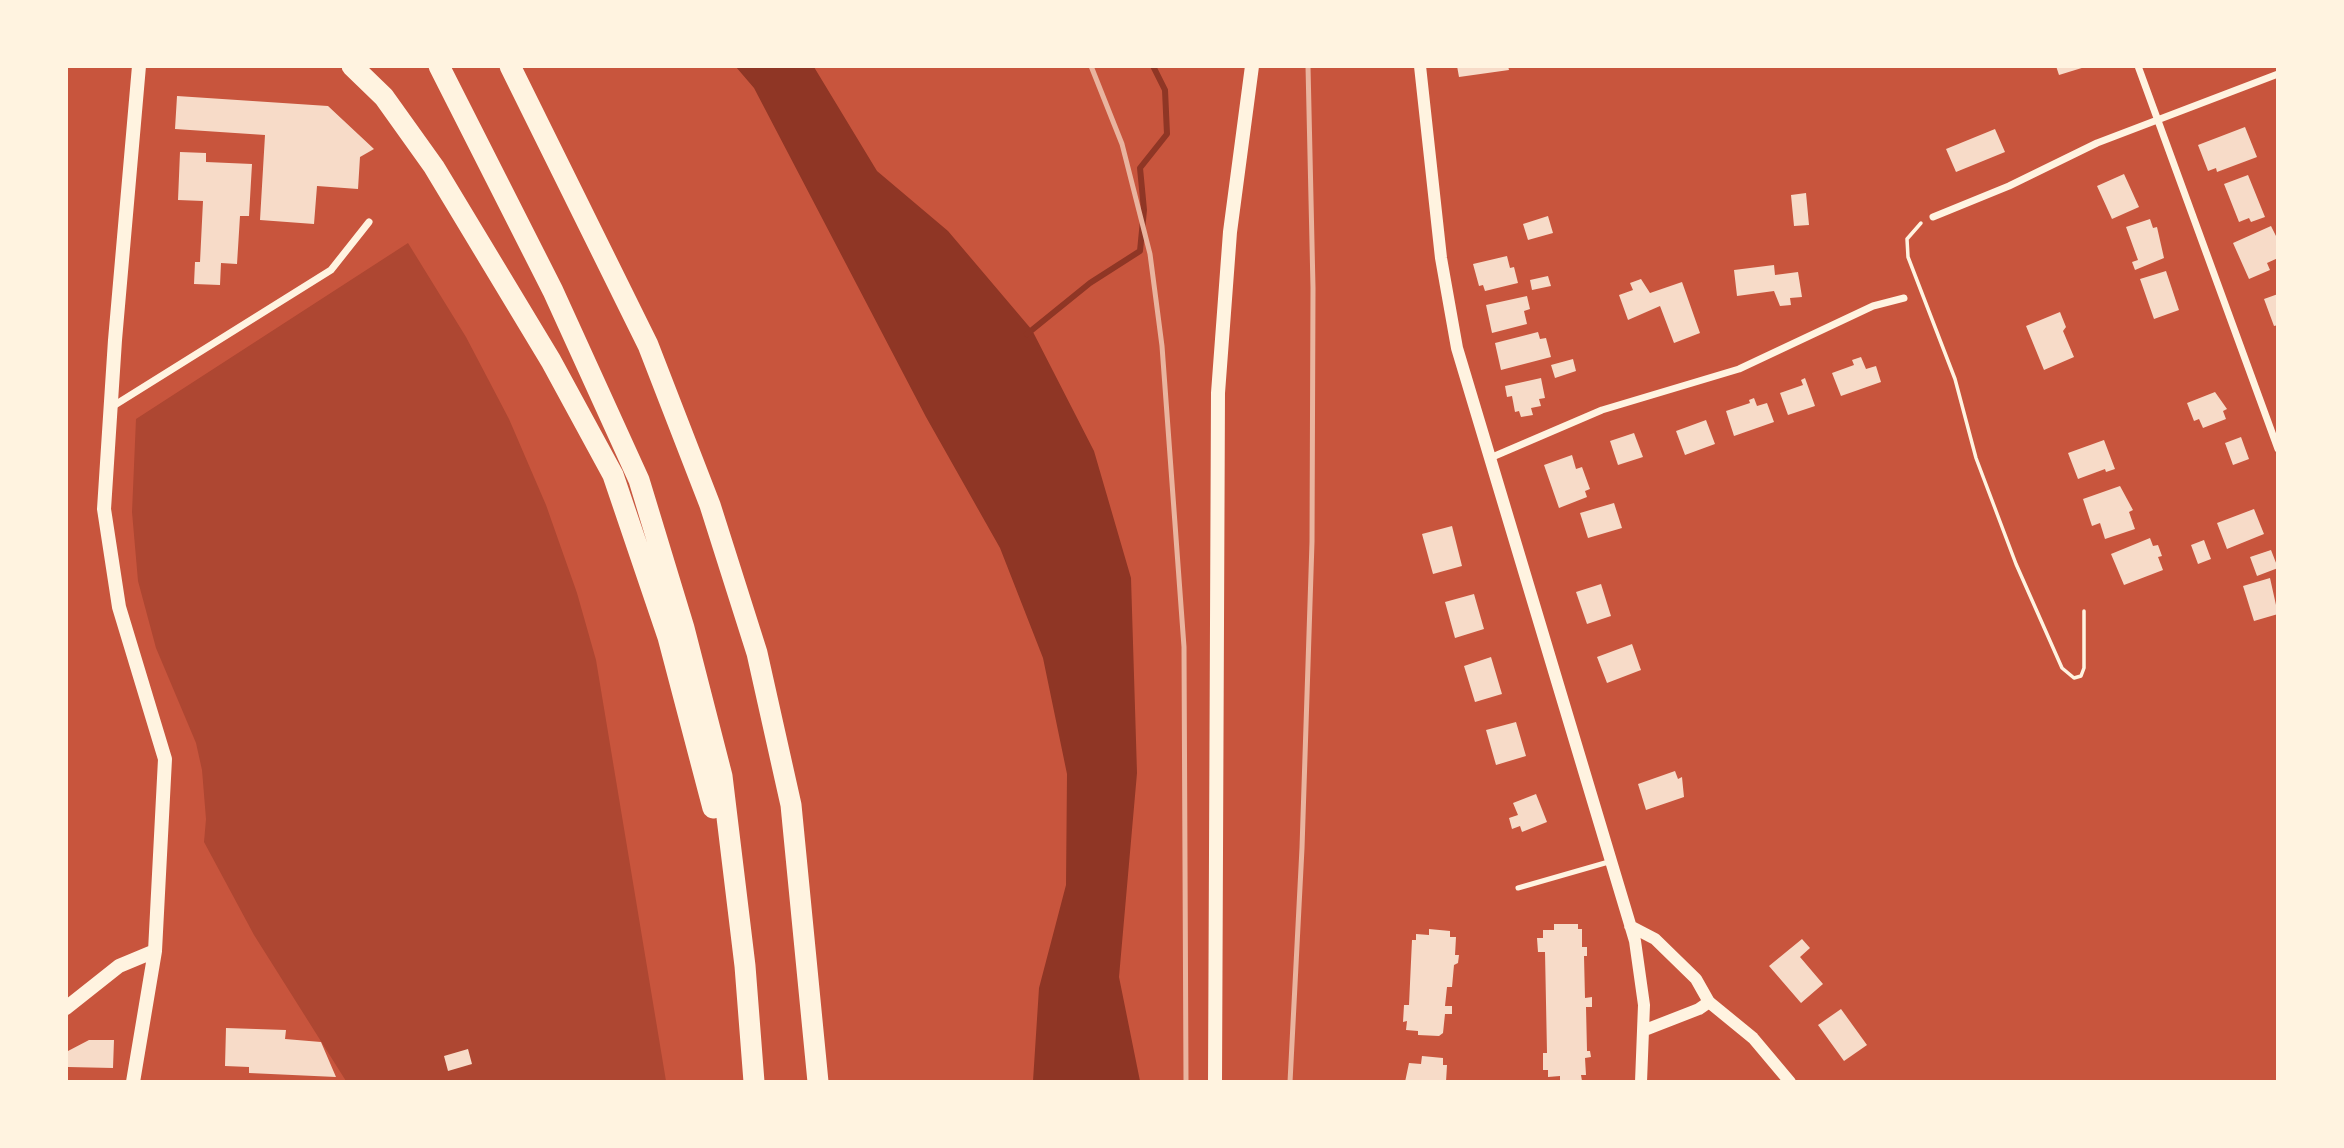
<!DOCTYPE html>
<html>
<head>
<meta charset="utf-8">
<style>
	body { margin:0 }
	#map { position:relative; width:2344px; height:1148px; overflow:hidden; background:#c8553d; font-family:"Noto Serif",serif }
	canvas { display:block }
	.frame { position:absolute; inset:0; border:68px solid #fff3e0; pointer-events:none }
</style>
</head>
<body>
<div id="map">
<canvas width="2344" height="1148"></canvas>
<div class="frame"></div>
</div>
<script>
const ctx = document.querySelector('canvas').getContext('2d');
ctx.lineJoin = 'round';
function fillPath(path, color) { ctx.fillStyle = color; ctx.fill(path, 'evenodd'); }
const shape = rows => new Path2D(rows.map(r => 'M' + r).join(''));
function stroke(path, color, width, dash) { ctx.strokeStyle = color; ctx.lineWidth = width; ctx.lineCap = dash ? 'butt' : 'round'; ctx.setLineDash(dash || []); ctx.stroke(path); }
fillPath(shape([
	[408,243,466,337,509,419,546,505,577,593,596,660,666,1081,346,1081,254,935,204,842,206,819,202,770,196,743,156,648,138,581,132,512,136,419]
]), '#ae4732');
fillPath(shape([
	[736,67,814,67,877,171,948,231,1032,330,1094,451,1131,578,1137,773,1119,977,1140,1081,1033,1081,1039,988,1066,885,1067,774,1043,658,1000,548,926,417,754,88]
]), '#8f3625');
stroke(shape([
	[1027,334,1090,283,1140,251,1144,210,1140,168,1167,134,1165,90,1153,66]
]), '#8f3625', 6);
fillPath(shape([
	[1457,66,1508,66,1509,70,1459,77],
	[2056,66,2085,66,2085,67,2059,75],
	[177,96,328,106,374,149,360,157,358,189,317,186,314,224,260,220,265,135,175,129],
	[2245,127,2257,157,2217,172,2216,168,2208,171,2198,145],
	[1995,129,2005,152,1956,172,1946,149],
	[180,152,206,153,206,162,252,164,249,216,240,216,237,264,221,263,220,285,194,284,195,262,200,262,203,201,178,200],
	[2124,174,2139,207,2112,219,2097,186],
	[2248,175,2265,217,2251,222,2249,218,2239,222,2224,184],
	[1806,193,1809,225,1794,226,1791,195],
	[1548,216,1553,233,1528,240,1523,224],
	[2150,219,2153,228,2157,227,2164,258,2135,270,2132,262,2138,260,2126,227],
	[2271,226,2278,240,2278,258,2267,263,2270,270,2249,279,2233,243],
	[1507,256,1510,268,1514,267,1518,283,1485,291,1483,285,1479,286,1473,264],
	[1774,265,1775,275,1798,272,1802,297,1790,298,1791,305,1780,306,1774,291,1737,296,1734,270],
	[2166,271,2179,310,2154,319,2140,279],
	[1548,276,1551,286,1532,290,1530,280],
	[1641,279,1650,293,1682,282,1700,333,1674,343,1660,306,1628,320,1619,295,1633,290,1630,283],
	[2278,294,2278,325,2274,326,2264,299],
	[1527,296,1530,309,1524,311,1527,324,1492,333,1486,305],
	[2060,312,2066,327,2063,331,2074,357,2044,370,2026,326],
	[1538,332,1540,339,1546,338,1551,357,1501,370,1495,343],
	[1861,357,1866,369,1876,366,1881,382,1841,396,1832,373,1854,365,1852,360],
	[1573,359,1576,371,1555,378,1551,365],
	[1541,378,1545,398,1539,399,1541,406,1531,408,1533,415,1521,417,1519,411,1515,412,1512,396,1507,397,1505,386],
	[1805,378,1815,406,1788,415,1780,393,1803,385,1801,380],
	[2215,392,2227,409,2223,411,2226,419,2203,428,2199,419,2194,421,2187,403],
	[1754,398,1757,406,1767,403,1774,422,1734,436,1726,411,1750,403,1749,400],
	[1706,420,1715,444,1685,455,1676,431],
	[1634,433,1643,457,1618,465,1610,441],
	[2241,437,2249,459,2233,465,2225,443],
	[2104,440,2115,469,2106,472,2105,469,2078,479,2068,453],
	[1572,455,1576,469,1582,467,1590,489,1585,491,1587,497,1559,508,1544,465],
	[2120,486,2133,510,2129,512,2135,529,2105,539,2100,523,2092,526,2083,499],
	[1614,503,1622,528,1588,538,1580,513],
	[2254,509,2264,534,2227,549,2217,523],
	[1452,526,1462,566,1433,574,1422,534],
	[2150,538,2153,546,2158,545,2162,556,2158,557,2163,570,2124,585,2111,554],
	[2204,540,2211,559,2198,564,2191,545],
	[2271,550,2278,568,2257,576,2250,557],
	[2270,578,2278,614,2254,621,2243,586],
	[1601,584,1611,616,1587,624,1576,592],
	[1474,594,1484,629,1455,638,1445,602],
	[1632,644,1641,670,1607,683,1597,657],
	[1491,657,1502,694,1475,702,1464,666],
	[1516,722,1526,756,1496,765,1486,730],
	[1675,771,1678,779,1682,777,1684,797,1646,810,1638,784],
	[1536,794,1547,822,1522,832,1520,826,1512,829,1509,818,1518,815,1513,803],
	[1554,924,1578,924,1578,929,1582,929,1582,947,1587,947,1587,956,1584,956,1585,998,1592,997,1592,1007,1586,1007,1587,1051,1590,1051,1591,1057,1585,1058,1586,1075,1581,1075,1582,1081,1560,1081,1560,1076,1548,1077,1548,1070,1543,1070,1543,1053,1547,1053,1545,952,1538,952,1537,938,1543,938,1543,930,1554,930],
	[1429,929,1450,931,1450,937,1456,937,1455,955,1459,955,1458,963,1454,965,1452,987,1447,987,1445,1006,1452,1006,1452,1014,1445,1014,1443,1033,1439,1036,1418,1035,1418,1031,1406,1030,1407,1021,1403,1022,1404,1005,1409,1005,1412,940,1416,940,1416,934,1429,935],
	[1802,939,1810,948,1800,957,1823,984,1801,1003,1769,966],
	[1841,1009,1867,1045,1844,1061,1818,1025],
	[226,1028,286,1030,285,1039,321,1042,336,1077,249,1073,249,1067,225,1066],
	[89,1040,114,1040,113,1068,68,1067,68,1051],
	[468,1049,472,1064,448,1071,444,1056],
	[1422,1056,1443,1058,1443,1065,1447,1065,1446,1082,1405,1082,1409,1063,1421,1064]
]), '#f7dbc8');
stroke(shape([
	[1921,223,1907,239,1908,257,1955,379,1976,458,2016,564,2062,668,2074,678,2081,676,2084,668,2084,611]
]), '#fff3e0', 3.5);
stroke(shape([
	[1518,888,1612,861]
]), '#fff3e0', 5);
stroke(shape([
	[2138,66,2278,449],
	[1933,217,2009,186,2097,143,2278,74],
	[110,408,331,270,369,222],
	[1490,458,1602,410,1739,369,1873,306,1904,298]
]), '#fff3e0', 7);
stroke(shape([
	[1420,66,1441,258,1457,348,1635,941,1644,1005,1641,1082],
	[1630,926,1655,939,1696,979,1709,1002,1753,1038,1790,1082],
	[1645,1030,1699,1009,1709,1002]
]), '#fff3e0', 12);
stroke(shape([
	[66,1008,119,966,155,951],
	[133,1082,155,951,165,759,119,607,104,509,115,340,139,66],
	[1215,1082,1218,393,1230,232,1252,66]
]), '#fff3e0', 14);
stroke(shape([
	[352,66,384,97,434,167,551,361,613,475,668,637,713,808],
	[439,66,553,291,639,480,684,628,722,776,745,966,754,1082],
	[510,66,648,345,710,505,757,653,791,805,818,1082]
]), '#fff3e0', 21);
stroke(shape([
	[1091,66,1122,144,1150,254,1162,346,1184,647,1186,1082],
	[1290,1082,1302,848,1312,542,1313,288,1308,66]
]), '#e9b49f', 5);
</script>
</body>
</html>
